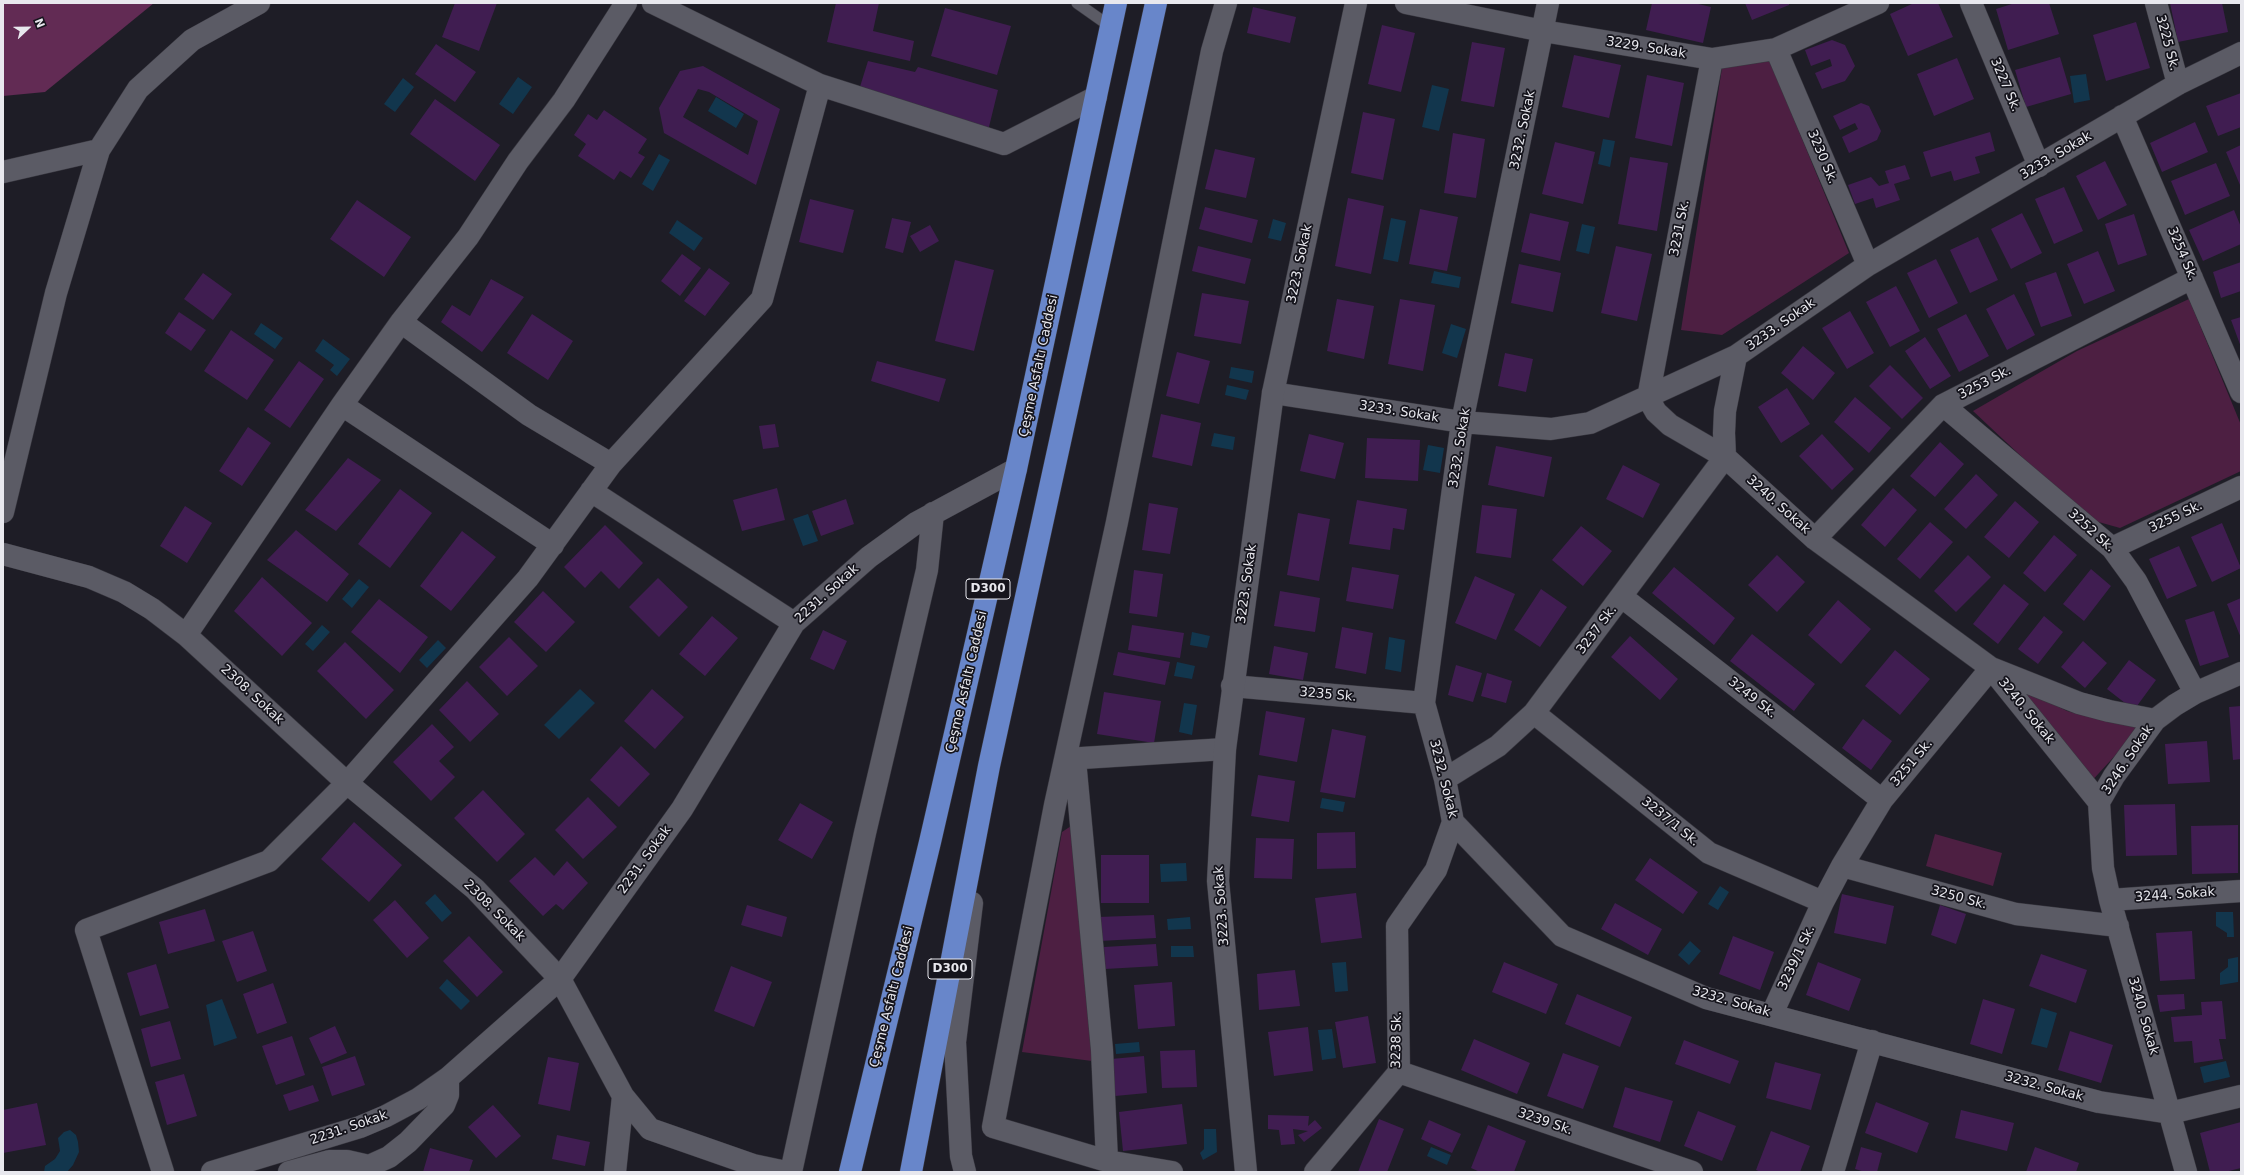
<!DOCTYPE html>
<html>
<head>
<meta charset="utf-8">
<style>
	body { margin:0 }
	#map { position:relative; width:2244px; height:1175px; overflow:hidden; background:#1e1d26; font-family:"DejaVu Sans",sans-serif }
	canvas { display:block }
	.frame { position:absolute; inset:0; border:4px solid #e8e8ee; pointer-events:none }
	.north { position:absolute; left:8px; top:8px; width:40px; height:40px; -webkit-text-stroke:3px #15141c; paint-order:stroke; rotate:68deg; font-size:11px; font-weight:700; line-height:16px; text-align:center; color:#e8e8ee }
	.north::after { content:''; display:block; margin:auto; width:14px; height:18px; background:#e8e8ee; clip-path:polygon(50% 0,100% 100%,50% 72%,0 100%) }
</style>
</head>
<body>
<div id="map">
<canvas width="2244" height="1175"></canvas>
<div class="frame"></div>
<div class="north">N</div>
</div>
<script>
const ctx = document.querySelector('canvas').getContext('2d');
ctx.lineJoin = 'round';
function fillPath(path, color) { ctx.fillStyle = color; ctx.fill(path, 'evenodd'); }
const shape = rows => new Path2D(rows.map(r => 'M' + r).join(''));
function stroke(path, color, width, dash) { ctx.strokeStyle = color; ctx.lineWidth = width; ctx.lineCap = dash ? 'butt' : 'round'; ctx.setLineDash(dash || []); ctx.stroke(path); }
function write(font, color, halo, rows, align = 'center') {
  ctx.font = font + ' "DejaVu Sans",sans-serif'; ctx.lineWidth = 3.5; ctx.setLineDash([]); ctx.textBaseline = 'middle'; ctx.strokeStyle = halo; ctx.fillStyle = color; for (const [text, x, y, turn = 0] of rows) {
    ctx.save(); ctx.translate(x, y); ctx.rotate((+turn || 0) * Math.PI / 180); ctx.textAlign = isNaN(turn) ? turn : align; if (halo) ctx.strokeText(text, 0, 0); ctx.fillText(text, 0, 0); ctx.restore();
  }
}
fillPath(shape([
	[1770,61,1849,253,1722,335,1681,330,1722,68],
	[2189,299,2241,425,2241,471,2120,528,2088,519,1973,411,2077,351],
	[2007,681,2067,711,2105,721,2145,723,2088,785],
	[1071,826,1092,1061,1022,1052,1062,832],
	[1935,834,2002,853,1993,886,1926,866]
]), '#4d1f42');
fillPath(shape([
	[3,3,154,3,45,92,3,96]
]), '#622b54');
fillPath(shape([
	[2086,74,2090,100,2074,103,2070,76],
	[518,77,532,87,513,114,499,104],
	[403,78,414,87,395,112,384,104],
	[1432,85,1449,89,1439,131,1422,127],
	[716,97,744,114,736,128,708,111],
	[1603,139,1615,141,1610,167,1598,164],
	[659,154,670,160,653,191,642,184],
	[1391,218,1406,221,1398,262,1383,259],
	[1273,219,1286,223,1281,241,1268,238],
	[677,220,703,238,694,251,669,233],
	[1582,224,1595,227,1589,254,1576,251],
	[1434,271,1461,277,1459,288,1431,283],
	[261,323,283,338,275,349,254,334],
	[1451,324,1466,329,1457,358,1442,353],
	[323,339,350,359,337,376,330,370,334,365,315,351],
	[1231,367,1254,371,1252,383,1229,378],
	[1227,385,1249,390,1246,400,1225,395],
	[1214,433,1235,437,1233,450,1211,446],
	[1428,445,1444,448,1440,473,1423,470],
	[808,514,818,541,803,546,793,519],
	[359,579,369,587,352,608,342,599],
	[322,625,330,632,313,651,305,644],
	[1192,632,1210,636,1207,648,1190,645],
	[1389,637,1405,640,1401,672,1385,669],
	[438,640,446,648,427,668,419,660],
	[1177,662,1195,666,1192,679,1174,676],
	[580,689,595,703,559,739,544,725],
	[1184,703,1197,705,1192,735,1179,732],
	[1322,798,1345,802,1343,812,1320,808],
	[1186,863,1187,881,1161,882,1160,864],
	[1720,886,1729,892,1718,910,1708,904],
	[435,894,452,913,442,922,425,903],
	[2233,912,2234,937,2227,937,2227,933,2216,926,2216,912],
	[1190,917,1191,929,1168,930,1167,919],
	[1690,941,1701,951,1689,965,1678,955],
	[1171,946,1193,946,1194,957,1171,957],
	[2238,957,2238,982,2220,985,2220,973,2228,967,2228,959],
	[1346,962,1348,991,1335,992,1332,963],
	[447,979,470,1001,461,1010,439,988],
	[222,999,237,1038,214,1046,206,1005],
	[2041,1008,2057,1013,2047,1048,2031,1044],
	[1332,1029,1336,1058,1322,1060,1318,1030],
	[1139,1042,1140,1052,1116,1054,1115,1044],
	[2226,1061,2230,1077,2204,1083,2200,1067],
	[1204,1129,1216,1129,1217,1152,1203,1160,1200,1153,1204,1149],
	[70,1130,76,1135,78,1142,79,1152,73,1165,67,1172,44,1172,45,1166,55,1159,60,1151,58,1138,64,1132],
	[1431,1147,1451,1155,1447,1165,1427,1156]
]), '#12364d');
fillPath(shape([
	[455,3,497,3,479,51,442,37],
	[836,3,879,3,873,31,914,41,910,61,827,42],
	[1652,3,1694,3,1711,7,1703,43,1646,30],
	[1745,3,1789,3,1789,5,1752,20],
	[1914,3,1938,3,1953,37,1908,56,1890,14],
	[2015,3,2049,3,2059,34,2008,50,1996,9],
	[2170,3,2222,3,2228,32,2178,42],
	[1253,7,1296,17,1290,43,1247,33],
	[945,8,1011,26,997,75,931,56],
	[2136,22,2150,68,2106,81,2093,35],
	[1382,25,1415,33,1401,92,1368,84],
	[1832,40,1845,45,1855,66,1845,81,1822,89,1815,73,1832,66,1830,59,1811,66,1805,50],
	[1472,42,1505,48,1494,107,1461,101],
	[436,44,476,72,455,102,415,74],
	[1574,55,1621,65,1609,118,1562,107],
	[2060,57,2071,94,2026,107,2015,70],
	[1957,58,1974,99,1934,116,1917,74],
	[868,61,915,72,918,67,998,90,988,131,859,90],
	[703,66,780,109,756,185,664,133,659,108,680,71],
	[698,89,709,92,758,121,748,155,683,117],
	[1647,75,1684,83,1672,146,1635,138],
	[2241,93,2241,127,2218,136,2206,106],
	[435,99,500,145,475,181,410,134],
	[1861,103,1869,106,1881,131,1877,140,1849,153,1842,137,1858,129,1855,123,1840,130,1833,116],
	[604,110,647,139,638,153,645,157,631,178,620,171,614,180,578,156,586,144,574,135,588,114,597,120],
	[1363,112,1395,119,1383,180,1351,173],
	[2195,122,2208,152,2162,172,2150,143],
	[1990,132,1995,151,1975,157,1980,173,1954,181,1951,171,1931,177,1923,152],
	[1453,133,1485,139,1476,198,1444,193],
	[1555,142,1595,152,1583,204,1542,194],
	[2241,145,2241,184,2240,185,2226,152],
	[1215,149,1255,158,1246,198,1205,189],
	[1630,157,1668,163,1657,231,1618,224],
	[2105,161,2127,205,2098,220,2076,176],
	[2216,163,2230,196,2185,215,2171,181],
	[1905,165,1910,179,1894,184,1900,200,1876,208,1873,198,1855,204,1848,185,1871,177,1879,186,1889,183,1885,171],
	[2064,187,2083,231,2054,244,2035,199],
	[1348,198,1384,206,1371,274,1335,266],
	[810,199,854,210,843,253,799,242],
	[357,200,411,237,384,277,330,239],
	[1205,207,1258,220,1252,243,1199,229],
	[1420,209,1458,217,1447,271,1409,264],
	[2234,210,2241,227,2241,244,2203,261,2189,230],
	[1530,213,1569,222,1560,261,1521,252],
	[2022,213,2042,253,2011,269,1991,229],
	[2134,214,2147,255,2118,265,2105,224],
	[892,218,911,222,903,253,885,248],
	[930,225,939,241,920,252,910,236],
	[1978,237,1998,280,1970,293,1950,250],
	[1198,246,1251,259,1245,284,1192,271],
	[1616,246,1652,254,1637,321,1601,313],
	[2098,251,2115,291,2084,304,2067,264],
	[682,254,701,268,680,296,661,281],
	[1936,259,1958,303,1929,318,1907,273],
	[955,260,994,270,974,351,935,341],
	[2241,262,2241,291,2221,298,2213,272],
	[1519,264,1561,273,1553,312,1511,303],
	[709,268,730,283,705,316,684,301],
	[2056,272,2072,316,2041,327,2025,283],
	[203,273,232,294,213,320,184,299],
	[491,279,524,297,482,352,441,322,452,305,470,316],
	[1896,286,1920,331,1890,347,1866,302],
	[1202,293,1249,301,1241,344,1194,336],
	[2014,294,2035,335,2007,350,1986,309],
	[1337,299,1374,306,1364,359,1327,351],
	[1400,299,1435,305,1423,371,1388,364],
	[1850,311,1874,353,1847,369,1822,328],
	[179,312,206,330,191,351,165,333],
	[532,314,573,341,548,380,507,353],
	[1966,314,1989,356,1959,372,1937,329],
	[2241,317,2241,347,2231,320],
	[231,330,274,360,247,400,204,371],
	[1925,337,1951,376,1930,389,1905,351],
	[1803,346,1835,373,1813,400,1781,373],
	[1177,352,1210,361,1199,404,1166,396],
	[1505,353,1533,359,1526,392,1498,386],
	[299,361,324,379,290,428,264,410],
	[877,361,946,379,939,402,871,381],
	[1890,365,1923,398,1902,419,1869,386],
	[1787,388,1810,424,1781,443,1758,407],
	[1855,397,1891,428,1869,453,1834,422],
	[1161,414,1201,423,1192,466,1152,457],
	[775,424,779,447,763,449,759,426],
	[248,427,271,443,242,486,219,471],
	[1309,434,1344,443,1335,479,1300,471],
	[1822,434,1854,469,1832,490,1799,456],
	[1367,438,1420,440,1418,481,1365,478],
	[1940,442,1964,464,1935,497,1910,476],
	[1496,446,1552,457,1544,497,1488,485],
	[348,458,381,480,336,531,305,510],
	[1623,465,1660,484,1643,518,1606,499],
	[1976,474,1998,495,1966,529,1944,509],
	[777,488,785,520,742,531,733,500],
	[1893,488,1917,510,1885,547,1861,525],
	[400,489,432,513,390,568,358,544],
	[846,499,854,524,821,536,812,511],
	[1357,500,1407,509,1404,530,1393,528,1390,550,1349,544],
	[2015,501,2039,522,2009,558,1984,537],
	[1149,503,1178,508,1170,554,1142,550],
	[1482,505,1517,509,1511,558,1476,553],
	[185,506,212,523,187,563,160,546],
	[1298,513,1330,519,1319,581,1287,575],
	[1930,522,1953,542,1920,579,1897,559],
	[2222,523,2241,568,2212,582,2191,537],
	[605,525,643,563,619,589,601,571,585,588,564,567],
	[1581,526,1612,551,1583,586,1552,560],
	[296,530,349,574,327,602,267,560],
	[462,531,496,557,451,611,420,586],
	[2054,535,2077,555,2045,592,2023,573],
	[2179,546,2197,586,2167,599,2149,559],
	[1777,555,1805,582,1777,612,1748,585],
	[1968,555,1991,577,1956,612,1934,591],
	[1352,567,1399,575,1393,609,1346,601],
	[1674,567,1735,618,1714,645,1652,593],
	[2091,569,2111,586,2084,621,2063,604],
	[1134,570,1163,574,1157,617,1129,613],
	[1475,576,1515,594,1496,640,1455,623],
	[262,577,312,623,282,656,234,611],
	[658,578,688,607,659,637,629,607],
	[2004,584,2029,604,1998,644,1973,624],
	[1541,589,1567,607,1540,647,1514,630],
	[543,591,575,622,546,652,514,622],
	[1280,591,1320,598,1315,632,1274,626],
	[2241,598,2241,638,2227,604],
	[379,599,428,637,400,673,351,632],
	[1838,600,1871,629,1841,664,1808,635],
	[2214,611,2229,657,2200,666,2185,620],
	[712,616,738,638,705,676,679,654],
	[2044,616,2063,632,2038,664,2018,649],
	[1132,625,1184,633,1180,658,1128,650],
	[1342,627,1373,633,1366,674,1335,668],
	[823,630,847,641,834,670,810,659],
	[1752,634,1815,684,1794,711,1730,661],
	[1630,636,1678,679,1660,700,1611,657],
	[509,637,538,666,507,696,479,667],
	[2083,641,2107,663,2085,688,2061,667],
	[345,642,394,690,366,719,317,671],
	[1274,646,1308,653,1303,680,1269,674],
	[1895,650,1930,679,1900,715,1865,686],
	[1118,652,1170,662,1165,685,1113,675],
	[2129,660,2156,680,2134,710,2107,689],
	[1456,665,1482,673,1473,702,1448,695],
	[1487,673,1512,681,1506,703,1481,696],
	[467,681,499,714,470,742,439,710],
	[652,689,684,717,655,749,624,721],
	[1104,692,1161,701,1154,743,1097,734],
	[2241,706,2241,759,2233,760,2229,707],
	[1266,711,1305,718,1297,762,1259,755],
	[1863,719,1892,741,1871,770,1842,748],
	[432,724,454,747,439,761,455,777,431,801,393,762],
	[1332,729,1366,736,1355,798,1320,792],
	[2207,741,2210,782,2168,784,2165,744],
	[621,746,650,774,619,807,590,780],
	[1258,775,1295,781,1289,822,1251,816],
	[483,790,525,834,497,862,454,818],
	[588,797,617,827,583,859,555,830],
	[800,803,833,822,812,859,778,840],
	[2175,804,2177,855,2126,856,2124,805],
	[354,822,402,865,369,902,321,859],
	[2238,825,2238,873,2192,874,2191,826],
	[1355,832,1356,868,1317,869,1317,833],
	[1256,838,1294,839,1292,879,1254,878],
	[1101,855,1149,855,1149,903,1101,903],
	[535,857,554,876,567,861,588,883,563,910,556,904,543,916,509,881],
	[1650,858,1698,892,1683,914,1635,880],
	[1356,893,1362,938,1321,943,1315,898],
	[1842,894,1894,906,1886,944,1834,933],
	[395,900,429,938,407,958,373,920],
	[1615,903,1662,929,1648,955,1601,929],
	[747,905,787,917,782,937,741,925],
	[1940,905,1966,914,1956,944,1931,935],
	[205,909,215,941,168,954,159,922],
	[1154,915,1156,938,1099,941,1098,917],
	[253,931,267,971,237,982,222,941],
	[2192,931,2195,979,2160,981,2156,933],
	[469,936,503,972,477,997,443,961],
	[1733,936,1774,952,1760,990,1719,974],
	[1156,944,1158,966,1105,969,1104,947],
	[2041,954,2087,970,2076,1003,2029,986],
	[1504,962,1558,984,1546,1014,1492,992],
	[1818,962,1861,979,1849,1011,1806,995],
	[156,964,169,1008,140,1016,127,973],
	[731,966,772,982,754,1027,714,1011],
	[1295,970,1300,1006,1259,1010,1257,974],
	[1172,982,1175,1026,1138,1029,1134,985],
	[273,983,287,1023,257,1034,243,994],
	[1577,994,1632,1017,1620,1047,1565,1024],
	[2184,994,2185,1009,2160,1012,2157,995],
	[1983,999,2015,1009,2002,1054,1970,1044],
	[2222,1001,2226,1039,2219,1039,2223,1059,2194,1063,2192,1041,2174,1042,2171,1017,2202,1015,2201,1002],
	[1368,1016,1376,1063,1343,1068,1335,1022],
	[170,1021,181,1059,151,1067,141,1029],
	[335,1026,347,1053,321,1064,309,1038],
	[1308,1027,1313,1071,1274,1076,1268,1032],
	[2070,1031,2113,1045,2101,1083,2058,1070],
	[292,1036,305,1075,276,1085,262,1046],
	[1474,1039,1530,1063,1517,1094,1461,1070],
	[1684,1040,1739,1061,1730,1084,1675,1064],
	[1195,1050,1197,1087,1162,1088,1160,1051],
	[1563,1053,1599,1066,1583,1109,1547,1096],
	[355,1056,365,1085,332,1096,322,1067],
	[1144,1056,1147,1093,1115,1096,1111,1059],
	[548,1057,579,1063,570,1111,538,1104],
	[1775,1062,1821,1074,1811,1110,1766,1098],
	[184,1074,197,1116,167,1125,155,1082],
	[313,1085,319,1101,289,1111,283,1095],
	[1625,1087,1673,1101,1660,1142,1613,1127],
	[1876,1102,1929,1123,1917,1153,1865,1133],
	[37,1103,46,1145,3,1153,3,1110],
	[1182,1104,1187,1144,1123,1151,1119,1112],
	[493,1105,521,1136,496,1158,468,1127],
	[1961,1110,2014,1123,2007,1151,1955,1138],
	[1698,1111,1736,1126,1722,1161,1684,1146],
	[1268,1115,1309,1116,1308,1126,1315,1120,1322,1128,1304,1142,1298,1135,1308,1131,1293,1129,1295,1144,1281,1145,1279,1130,1268,1129],
	[1379,1119,1404,1129,1387,1172,1358,1172],
	[1429,1120,1461,1134,1452,1153,1421,1139],
	[2241,1122,2241,1168,2225,1172,2210,1172,2200,1133],
	[1488,1125,1526,1141,1514,1172,1480,1172,1471,1168],
	[1771,1131,1810,1146,1800,1172,1761,1172,1756,1170],
	[557,1135,590,1142,585,1166,552,1159],
	[1861,1147,1882,1153,1877,1172,1865,1172,1855,1169],
	[2035,1147,2079,1163,2076,1172,2026,1172],
	[430,1148,473,1160,469,1172,423,1172]
]), '#401d51');
const service = shape([
	[1077,3,1111,27]
]);
const minor = shape([
	[653,3,820,85,1004,144,1096,97],
	[1406,3,1543,31,1712,59,1776,49,1878,3],
	[1548,3,1462,422,1424,703,1445,779,1453,822,1562,936,1706,998,2099,1102,2170,1113,2241,1096],
	[1971,3,2039,166],
	[2156,3,2178,84],
	[1776,49,1868,265],
	[2122,116,2241,392],
	[3,172,99,150],
	[401,322,529,415,611,464],
	[1736,356,1725,411,1724,433,1725,457,1815,539,1991,668,2099,802,2103,868,2110,900,2186,1172],
	[1273,393,1462,422,1551,429,1590,423,1736,356,1868,265,2178,84,2241,53],
	[342,405,553,545],
	[1943,405,2112,548,2136,581,2195,693],
	[591,491,794,623],
	[3,512,56,293,99,150,138,89,192,40,259,3],
	[1815,539,1943,405,2192,278],
	[2112,548,2241,487],
	[3,554,89,577,124,592,152,609,186,635,347,783,475,889,560,979,623,1096,650,1129,753,1165,786,1172],
	[1622,597,1882,800],
	[186,635,342,405,401,322,468,237,518,161,564,100,626,3],
	[1232,686,1424,703],
	[1534,713,1709,853,1823,902],
	[1066,759,1225,749],
	[1075,760,1102,1050,1107,1161],
	[1445,779,1498,746,1534,713,1725,457,1670,425,1656,412,1648,398,1712,59],
	[2099,802,2114,776,2155,720,2175,705,2195,693,2241,673],
	[1842,866,1882,800,1991,668,2079,703,2109,711,2155,720],
	[2110,900,2241,891],
	[1772,1014,1823,902,1842,866,2016,914,2118,926],
	[1399,1072,1692,1172],
	[163,1172,86,930,269,861,347,783,528,578,611,464,762,299,820,85],
	[212,1172,360,1127,386,1116,418,1099,448,1078,560,979,682,809,794,623,869,557,916,523,1016,469],
	[289,1172,329,1161,347,1161,369,1166,389,1157,408,1142,444,1105,448,1095,448,1078],
	[615,1172,623,1096],
	[791,1172,865,833,927,570,933,513],
	[965,1172,961,1156,955,1042,972,903],
	[1172,1172,1107,1161,993,1127,1055,805,1117,522,1212,51,1226,3],
	[1315,1172,1399,1072,1397,926,1436,870,1453,822],
	[1833,1172,1872,1041]
]);
const tertiary = shape([
	[1246,1172,1218,881,1225,749,1273,393,1356,3]
]);
const trunk = shape([
	[850,1172,930,842,1016,469,1116,3],
	[911,1172,989,766,1156,3]
]);
stroke(service, '#393840', 12);
stroke(minor, '#393840', 23);
stroke(tertiary, '#393840', 23);
stroke(trunk, '#393840', 23);
stroke(service, '#5b5b65', 11);
stroke(minor, '#5b5b65', 22);
stroke(tertiary, '#5b5b65', 22);
stroke(trunk, '#6886ca', 22);
for (const [x, y, w] of [
	[988,589,44],
	[950,969,44]
]) { const box = new Path2D(); box.roundRect(x - w / 2, y - 10, w, 20, 3); ctx.fillStyle = '#15141c'; ctx.fill(box); stroke(box, '#e8e8ee', 1); }
write('bold 12px', '#e8e8ee', null, [
	["D300",988,589],
	["D300",950,969]
]);
write('13px', '#e8e8ee', '#15141c', [
	["3225 Sk.",2167,43,75],
	["3229. Sokak",1646,48,9],
	["3227 Sk.",2005,85,67],
	["3232. Sokak",1523,130,-78],
	["3233. Sokak",2056,156,-31],
	["3230 Sk.",1822,157,67],
	["3231 Sk.",1680,228,-79],
	["3254 Sk.",2182,254,67],
	["3223. Sokak",1300,264,-78],
	["3233. Sokak",1781,325,-35],
	["Çeşme Asfaltı Caddesi",1039,366,-78],
	["3253 Sk.",1985,383,-27],
	["3233. Sokak",1399,412,9],
	["3232. Sokak",1460,448,-81],
	["3240. Sokak",1778,505,42],
	["3255 Sk.",2176,517,-25],
	["3252 Sk.",2091,531,42],
	["3223. Sokak",1247,584,-82],
	["2231. Sokak",827,594,-42],
	["3237 Sk.",1597,630,-53],
	["Çeşme Asfaltı Caddesi",967,682,-77],
	["2308. Sokak",252,695,43],
	["3235 Sk.",1328,695,5],
	["3249 Sk.",1752,698,38],
	["3240. Sokak",2026,711,51],
	["3246. Sokak",2128,760,-56],
	["3251 Sk.",1912,763,-50],
	["3232. Sokak",1443,779,76],
	["3237/1 Sk.",1670,822,39],
	["2231. Sokak",645,860,-54],
	["3244. Sokak",2175,895,-4],
	["3250 Sk.",1959,898,15],
	["3223. Sokak",1222,906,-94],
	["2308. Sokak",494,911,45],
	["3239/1 Sk.",1797,958,-65],
	["Çeşme Asfaltı Caddesi",892,997,-76],
	["3232. Sokak",1731,1002,16],
	["3240. Sokak",2143,1016,74],
	["3238 Sk.",1397,1040,-89],
	["3232. Sokak",2044,1087,15],
	["3239 Sk.",1545,1122,19],
	["2231. Sokak",349,1128,-19]
]);
</script>
</body>
</html>
